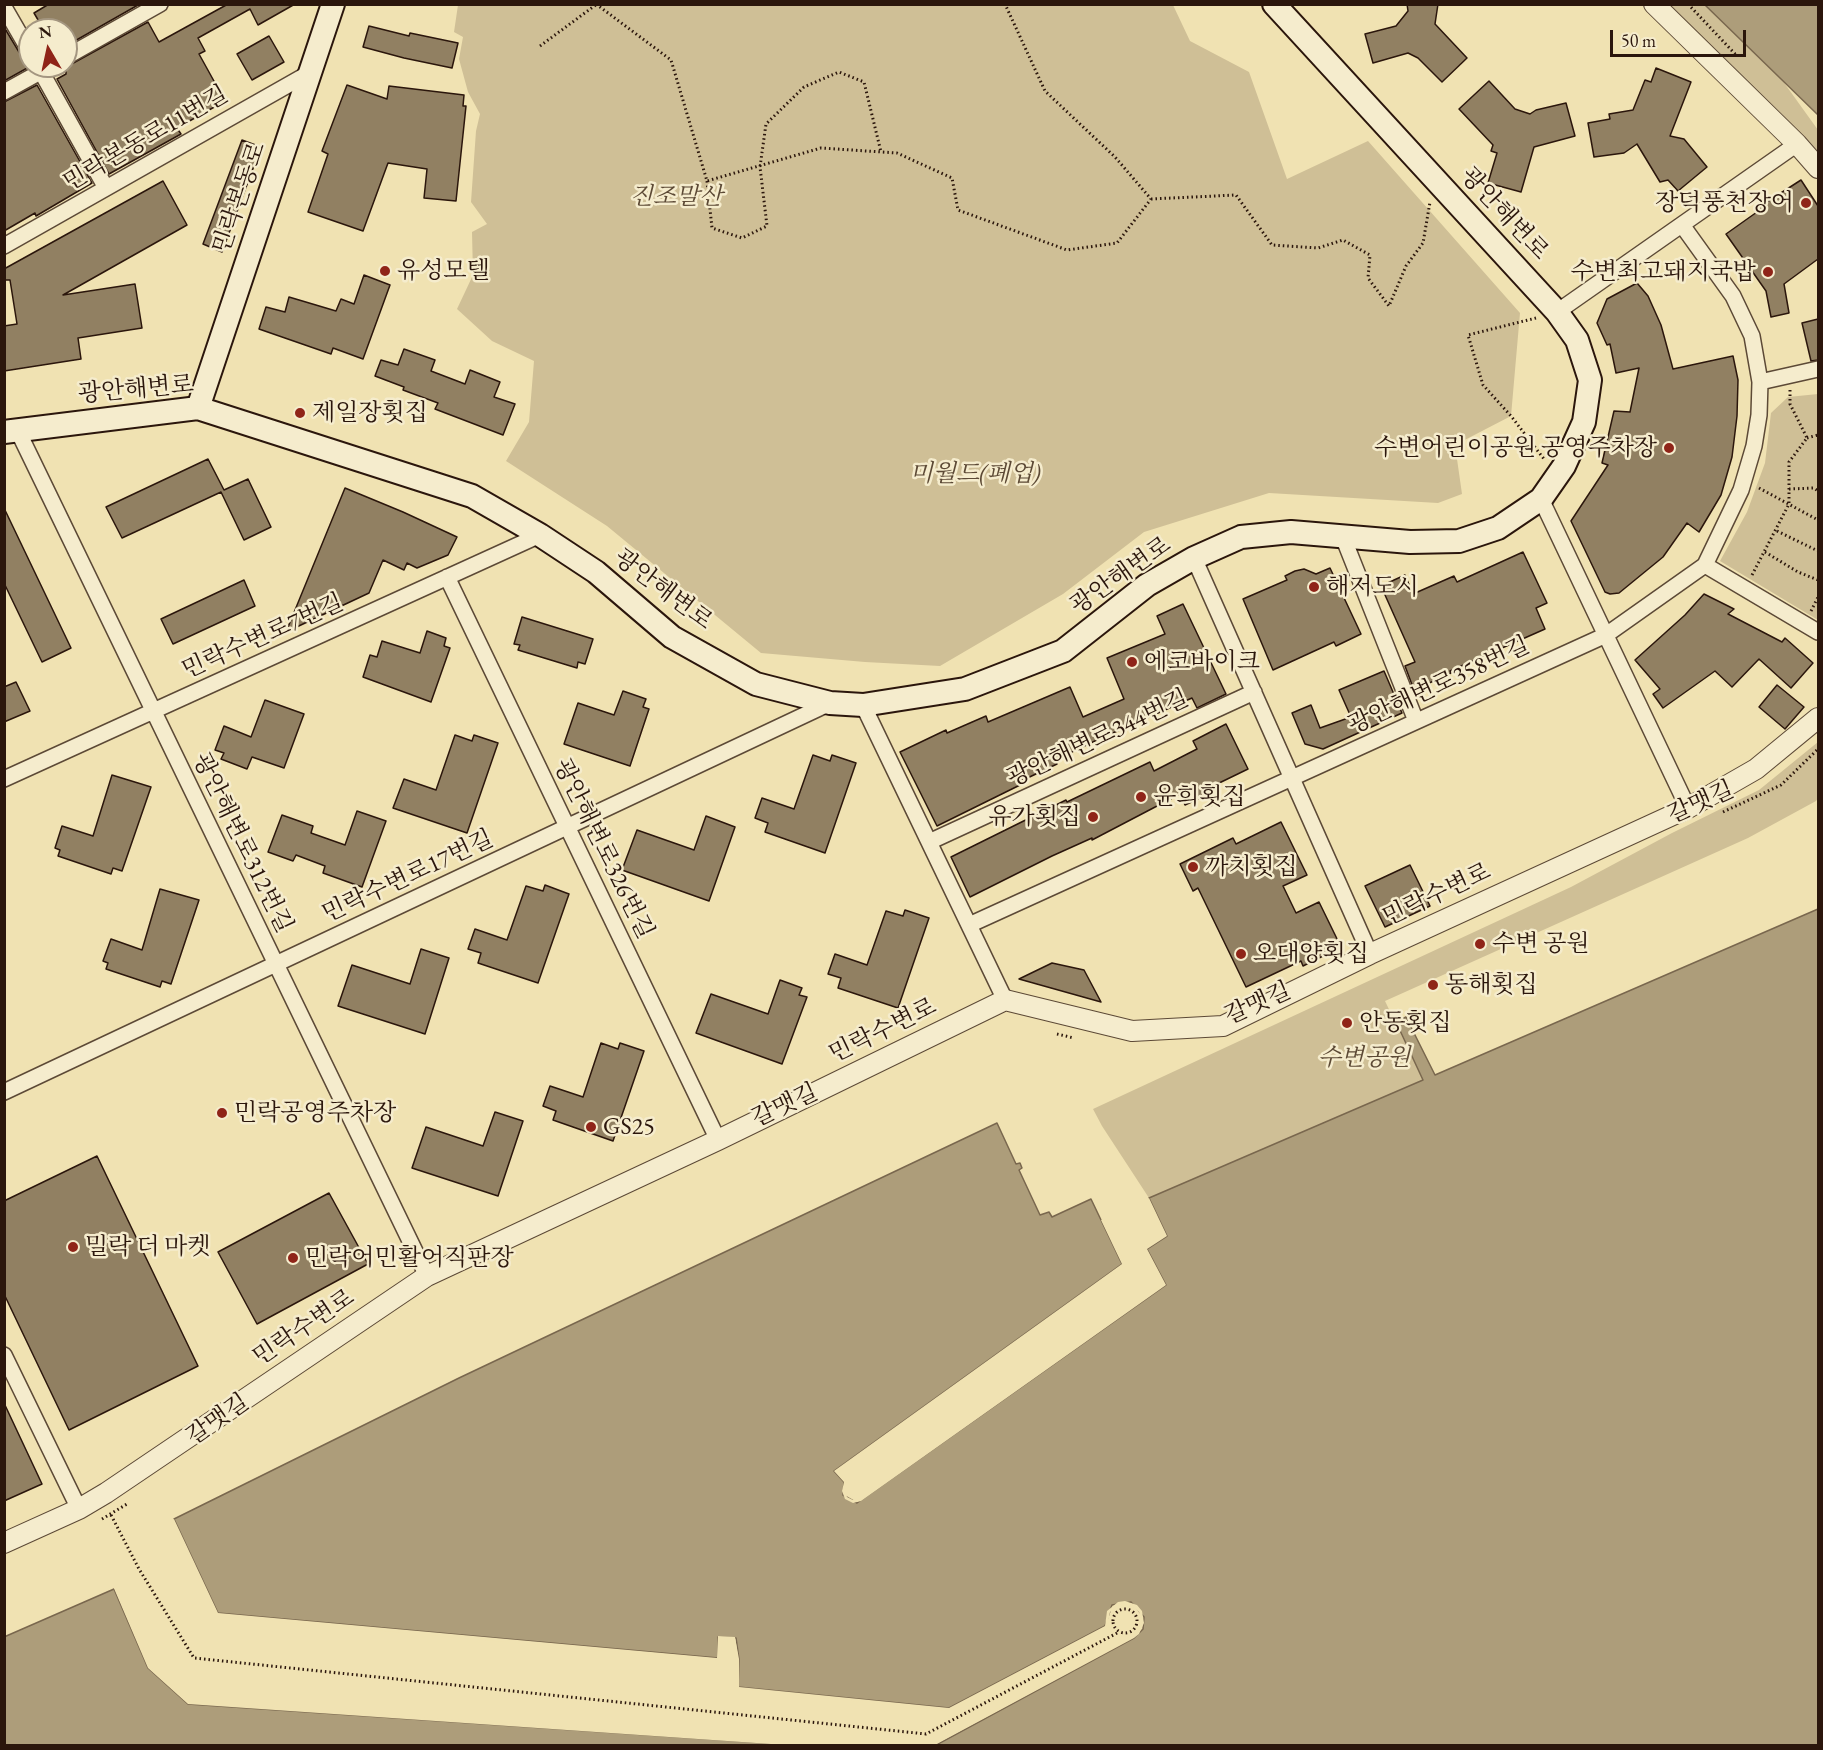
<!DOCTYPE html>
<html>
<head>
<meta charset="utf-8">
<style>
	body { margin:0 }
	#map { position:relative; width:1823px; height:1750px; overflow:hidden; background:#f0e2b2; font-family:"EB Garamond",serif }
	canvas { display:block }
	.frame { position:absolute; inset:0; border:6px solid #2b160c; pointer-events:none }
	.north { position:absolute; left:18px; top:18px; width:60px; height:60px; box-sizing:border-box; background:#f5eccd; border:2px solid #a49680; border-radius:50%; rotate:351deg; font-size:16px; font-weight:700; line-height:24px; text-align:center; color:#2b160c }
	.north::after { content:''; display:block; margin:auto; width:21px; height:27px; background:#8f2418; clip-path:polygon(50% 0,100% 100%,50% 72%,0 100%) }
	.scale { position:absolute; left:1610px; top:30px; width:136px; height:27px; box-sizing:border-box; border:3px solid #2b160c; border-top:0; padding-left:8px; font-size:18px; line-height:21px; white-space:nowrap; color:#2b160c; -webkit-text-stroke:4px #f5eccd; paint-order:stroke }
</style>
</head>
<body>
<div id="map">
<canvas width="1823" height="1750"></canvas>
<div class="frame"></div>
<div class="north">N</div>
<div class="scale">50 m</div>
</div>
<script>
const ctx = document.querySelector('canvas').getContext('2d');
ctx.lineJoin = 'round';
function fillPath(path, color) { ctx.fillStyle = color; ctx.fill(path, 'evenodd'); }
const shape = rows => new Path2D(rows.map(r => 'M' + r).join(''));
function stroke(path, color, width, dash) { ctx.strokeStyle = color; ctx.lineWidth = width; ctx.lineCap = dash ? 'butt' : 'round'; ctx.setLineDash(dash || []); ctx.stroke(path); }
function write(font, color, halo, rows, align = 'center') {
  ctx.font = font + ' "EB Garamond","Noto Serif KR",serif'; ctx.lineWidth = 5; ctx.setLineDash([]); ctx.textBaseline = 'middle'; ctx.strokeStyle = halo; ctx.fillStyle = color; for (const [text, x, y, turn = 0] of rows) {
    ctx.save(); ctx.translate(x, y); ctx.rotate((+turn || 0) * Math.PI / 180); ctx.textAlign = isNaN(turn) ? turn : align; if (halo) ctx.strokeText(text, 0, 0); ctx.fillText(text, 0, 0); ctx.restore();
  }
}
fillPath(shape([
	[458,5,1173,5,1190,41,1249,72,1287,179,1368,141,1520,313,1511,416,1455,445,1462,494,1438,503,1269,493,1144,532,1063,594,940,666,865,662,761,653,607,526,506,461,529,422,534,361,492,341,457,309,473,275,472,232,487,224,471,202,476,131,480,114,468,92,459,59,463,37,454,32],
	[1654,5,1714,5,1767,59,1818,130,1818,177],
	[1818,394,1818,620,1720,561,1747,512,1765,463,1771,413,1788,397],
	[1818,742,1818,798,1816,801,1748,838,1385,1001,1423,1080,1149,1198,1102,1126,1093,1109,1571,887,1672,833,1759,790]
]), '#cfbf96');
const water = shape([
	[1705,5,1818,5,1818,115,1705,5],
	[1818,909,1818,1745,936,1745,1134,1638,1143,1629,1144,1617,1131,1602,1112,1605,1105,1626,949,1708,738,1687,739,1659,736,1638,718,1637,718,1658,218,1613,174,1519,459,1378,997,1123,1016,1164,1020,1163,1022,1168,1019,1170,1040,1215,1049,1212,1052,1217,1091,1199,1122,1264,834,1471,844,1482,843,1495,857,1503,1166,1285,1147,1249,1167,1236,1149,1198,1423,1080,1396,1022,1406,1017,1435,1075,1818,909],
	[114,1589,148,1668,188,1704,797,1745,5,1745,4,1637,114,1589]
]);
fillPath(water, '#ad9d7a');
stroke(water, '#79674e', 1.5);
fillPath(shape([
	[1149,1198,1167,1236,1147,1249,1166,1285,861,1501,853,1503,845,1499,842,1491,844,1482,834,1471,1122,1264,1101,1220,1104,1219,1125,1262,1125,1266,838,1471,847,1481,845,1490,847,1497,853,1500,860,1499,1162,1284,1144,1249,1145,1246,1164,1235,1147,1199],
	[174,1519,218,1613,717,1658,718,1636,735,1637,739,1659,739,1687,949,1708,1105,1626,1107,1611,1118,1602,1125,1601,1137,1605,1142,1611,1144,1623,1139,1634,1134,1638,933,1746,935,1743,1132,1636,1140,1628,1141,1618,1139,1612,1130,1605,1119,1605,1110,1612,1107,1628,949,1711,738,1689,735,1687,736,1660,733,1640,721,1640,721,1659,717,1661,217,1616,171,1520],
	[113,1586,117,1588,151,1667,189,1701,797,1743,800,1746,188,1704,148,1668]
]), '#f0e2b2');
const building = shape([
	[49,4,138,4,138,5,66,46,66,30,44,30,34,13,49,4],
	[228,4,295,4,258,25,250,9,198,38,205,51,199,54,225,101,177,128,181,134,109,174,57,79,66,74,66,67,148,22,159,42,228,4],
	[1407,4,1438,4,1435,24,1467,58,1442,82,1418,58,1408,53,1373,63,1365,34,1396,26,1408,11,1407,4],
	[369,26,409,36,410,33,458,43,452,68,404,58,363,47,369,26],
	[4,27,22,57,29,62,29,67,4,81,4,27],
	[269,36,284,62,252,80,237,54,269,36],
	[1656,68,1691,82,1670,136,1684,139,1707,167,1678,191,1668,180,1660,182,1637,144,1624,153,1594,157,1588,123,1610,119,1609,114,1633,110,1645,80,1651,82,1656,68],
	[1489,81,1515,109,1530,114,1536,110,1566,103,1575,136,1534,147,1521,192,1488,183,1497,153,1491,151,1493,145,1459,109,1489,81],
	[37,85,92,183,36,216,35,213,4,231,4,102,37,85],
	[347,85,387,99,389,86,464,95,463,106,466,106,456,201,424,198,427,169,388,163,363,231,308,212,328,154,322,151,347,85],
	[242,140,261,147,222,252,203,244,242,140],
	[1801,180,1818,206,1818,259,1784,284,1789,313,1771,317,1766,291,1726,234,1757,212,1756,209,1801,180],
	[163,181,187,225,63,295,135,284,142,328,78,338,81,359,4,371,4,326,17,324,10,280,4,280,4,269,163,181],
	[364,275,390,285,363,359,333,348,331,354,259,329,266,307,285,312,289,297,336,311,341,299,354,304,364,275],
	[1637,283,1648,296,1661,325,1673,369,1733,356,1738,380,1737,416,1732,457,1721,495,1699,532,1687,523,1663,557,1619,593,1610,594,1605,592,1571,521,1608,465,1602,463,1614,411,1630,412,1639,368,1616,373,1610,344,1607,345,1597,323,1607,299,1637,283],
	[1818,319,1818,360,1811,361,1802,323,1818,319],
	[404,349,435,360,431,371,465,384,470,370,500,382,494,397,515,404,503,435,435,409,438,403,403,390,404,387,375,376,381,360,398,365,404,349],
	[208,459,224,490,248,479,271,527,244,540,221,492,122,538,106,507,208,459],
	[345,488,403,512,457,537,448,555,417,568,407,563,404,570,383,560,369,593,286,632,345,488],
	[4,508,71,648,42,662,4,583,4,508],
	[1523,552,1547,603,1536,608,1545,629,1450,671,1451,673,1414,690,1405,666,1415,662,1381,586,1405,575,1413,594,1454,576,1457,582,1523,552],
	[1330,568,1361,634,1336,646,1334,642,1273,670,1243,599,1287,580,1285,576,1295,571,1304,569,1316,574,1330,568],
	[244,580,255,606,173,644,161,619,244,580],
	[1704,594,1734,609,1728,614,1782,642,1785,638,1813,663,1791,688,1759,659,1732,687,1715,671,1663,708,1653,694,1660,689,1635,660,1685,615,1704,594],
	[1183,604,1226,694,1197,708,1192,698,1097,740,1055,760,1057,764,1019,782,1020,785,937,826,900,752,946,730,947,733,986,716,988,722,1070,687,1083,717,1124,699,1107,658,1165,634,1157,616,1183,604],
	[522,617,593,639,585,664,578,662,577,668,518,650,520,645,514,644,522,617],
	[427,631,446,638,444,646,450,648,431,702,363,677,370,655,377,657,382,641,420,653,427,631],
	[1384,671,1402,713,1323,749,1305,744,1292,713,1311,705,1320,728,1351,717,1339,690,1384,671],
	[16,682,30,711,4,722,4,687,16,682],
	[1777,685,1804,707,1785,729,1759,707,1777,685],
	[623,691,646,699,643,707,649,709,630,766,564,744,578,703,614,715,623,691],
	[265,700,304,714,284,768,252,757,247,769,221,759,224,753,215,750,224,726,251,737,265,700],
	[1226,724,1248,769,1213,786,1215,791,1185,805,1180,794,1092,840,1092,838,1052,856,970,897,951,857,1066,800,1067,802,1150,762,1154,771,1197,749,1193,741,1226,724],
	[455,735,472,741,474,735,498,743,467,833,393,808,404,779,436,790,455,735],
	[813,755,830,761,832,755,856,763,825,853,765,832,768,823,755,818,762,798,794,809,813,755],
	[112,775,151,787,122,871,113,868,111,874,58,856,60,850,55,848,62,826,93,836,112,775],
	[357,811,386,821,362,887,323,873,325,866,296,855,293,861,268,852,282,815,313,826,311,833,345,845,357,811],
	[706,816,735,827,709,901,622,870,637,830,694,850,706,816],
	[1281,822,1307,875,1283,886,1296,913,1319,902,1341,947,1303,966,1301,961,1246,987,1198,888,1193,891,1180,864,1233,838,1236,844,1281,822],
	[1410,865,1430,906,1385,927,1365,886,1410,865],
	[545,885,569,894,538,983,478,963,481,953,468,949,475,929,507,940,526,886,543,891,545,885],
	[160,889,199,900,171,984,162,981,160,987,106,969,108,963,103,961,111,939,142,950,160,889],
	[905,910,929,918,898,1008,838,988,841,978,828,974,835,954,867,965,886,911,903,916,905,910],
	[421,949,449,958,425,1034,338,1006,352,965,410,984,421,949],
	[1052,963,1084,970,1101,1002,1019,979,1052,963],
	[780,980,802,988,799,995,807,997,782,1064,696,1033,711,994,768,1014,780,980],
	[601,1043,618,1049,620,1043,644,1051,613,1141,553,1120,556,1111,543,1106,550,1086,583,1097,601,1043],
	[495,1112,523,1121,498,1196,412,1168,426,1127,483,1146,495,1112],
	[97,1156,198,1366,69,1430,4,1294,4,1201,97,1156],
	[329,1193,368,1264,257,1324,218,1252,329,1193],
	[4,1403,42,1484,4,1501,4,1403]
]);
fillPath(building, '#918062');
stroke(building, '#2b160c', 1.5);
const minor = shape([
	[4,7,30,52],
	[66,57,160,4],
	[38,66,106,188],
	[4,92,51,66],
	[4,246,311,72],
	[1557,312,1797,144],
	[1760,382,1818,369],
	[17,429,427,1276],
	[1541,499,1688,808],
	[1343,537,1416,721],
	[1194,558,1370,954],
	[1705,565,1818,632],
	[447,577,718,1140],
	[863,705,1005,1000],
	[4,779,540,535],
	[929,842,1254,692],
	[969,925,1606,635,1705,565,1741,490,1754,446,1759,415,1760,382,1752,336,1733,296,1682,225],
	[4,1092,830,703],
	[4,1355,79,1509]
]);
const tertiary = shape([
	[1654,4,1797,144,1818,168],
	[4,1543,79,1509,106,1493,427,1276,718,1140,1005,1000,1132,1031,1223,1026,1370,954,1688,808,1756,769,1818,718]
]);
const secondary = shape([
	[198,408,333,4],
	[4,432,198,408,472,496,540,535,596,572,672,637,756,684,830,703,863,705,965,689,1063,651,1147,585,1194,558,1241,537,1291,532,1410,542,1459,541,1498,528,1541,499,1564,466,1584,422,1590,380,1577,340,1557,312,1274,4]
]);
stroke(minor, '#5c4936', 18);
stroke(tertiary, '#5c4936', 22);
stroke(secondary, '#2b160c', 26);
stroke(shape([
	[596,4,671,60,707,181,821,148,897,153,952,178,958,210,1067,250,1117,243,1151,199,1115,157,1045,91,1005,4],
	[1688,4,1737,56],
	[540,46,597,4],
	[707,181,712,228,742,238,767,226,760,167,766,124,804,87,839,72,864,82,881,152],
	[1151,199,1236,195,1272,245,1318,248,1343,240,1370,255,1368,278,1389,306,1406,266,1423,243,1430,202],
	[1536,318,1468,335,1483,385,1511,416,1544,459],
	[1807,438,1818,435],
	[1759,488,1818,520],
	[1789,489,1814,488,1818,491],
	[1777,531,1818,551],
	[1765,552,1798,572,1818,580],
	[1752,575,1789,504,1789,462,1807,438,1790,404,1790,390],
	[1811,611,1818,597],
	[1723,812,1781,785,1818,749],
	[1057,1034,1074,1038],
	[111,1515,139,1569,194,1658,926,1734,1119,1632],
	[102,1519,127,1504],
	'1113 1621a12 12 0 1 1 24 0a12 12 0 1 1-24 0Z'
]), '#2b160c', 3, [1.5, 3]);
stroke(minor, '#f5eccd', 15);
stroke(tertiary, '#f5eccd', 20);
stroke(secondary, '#f5eccd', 22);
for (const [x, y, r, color] of [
	[1806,203,6,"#8f2418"],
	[385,271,6,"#8f2418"],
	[1768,272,6,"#8f2418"],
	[300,413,6,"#8f2418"],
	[1669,448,6,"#8f2418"],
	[1314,587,6,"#8f2418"],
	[1132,662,6,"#8f2418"],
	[1141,797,6,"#8f2418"],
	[1093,817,6,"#8f2418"],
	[1193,867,6,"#8f2418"],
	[1480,944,6,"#8f2418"],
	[1241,954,6,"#8f2418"],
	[1433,985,6,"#8f2418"],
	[1347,1023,6,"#8f2418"],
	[222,1113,6,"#8f2418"],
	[591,1127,6,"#8f2418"],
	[73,1247,6,"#8f2418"],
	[293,1258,6,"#8f2418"]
]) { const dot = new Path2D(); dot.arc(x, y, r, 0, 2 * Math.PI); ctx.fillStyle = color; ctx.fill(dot); stroke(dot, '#f5eccd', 2); }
write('24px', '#2b160c', '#f5eccd', [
	["민락본동로11번길",146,139,-30],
	["민락본동로",240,198,-71],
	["광안해변로",1504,214,47],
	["광안해변로",136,390,-5],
	["광안해변로",1121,576,-35],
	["광안해변로",663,590,37],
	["민락수변로7번길",263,637,-24],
	["광안해변로358번길",1439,686,-25],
	["광안해변로344번길",1098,739,-25],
	["갈맷길",1701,803,-24],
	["광안해변로312번길",242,843,64],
	["광안해변로326번길",603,849,64],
	["민락수변로17번길",408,877,-25],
	["민락수변로",1437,895,-25],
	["갈맷길",1258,1004,-24],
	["민락수변로",883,1031,-26],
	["갈맷길",785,1106,-25],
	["민락수변로",304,1328,-34],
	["갈맷길",218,1420,-35]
]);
write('italic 24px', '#5c4935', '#f5eccd', [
	["진조말산",676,197],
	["미월드(폐업)",975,474],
	["수변공원",1364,1058]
]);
write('24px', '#2b160c', '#f5eccd', [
	["장덕풍천장어",1794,203,"right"],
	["유성모텔",397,271],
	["수변최고돼지국밥",1756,272,"right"],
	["제일장횟집",312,413],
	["수변어린이공원 공영주차장",1657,448,"right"],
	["해저도시",1326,587],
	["에코바이크",1144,662],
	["윤희횟집",1153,797],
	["유가횟집",1081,817,"right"],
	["까치횟집",1205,867],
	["수변 공원",1492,944],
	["오대양횟집",1253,954],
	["동해횟집",1445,985],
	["안동횟집",1359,1023],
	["민락공영주차장",234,1113],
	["GS25",603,1127],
	["밀락 더 마켓",85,1247],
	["민락어민활어직판장",305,1258]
], 'left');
</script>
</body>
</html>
